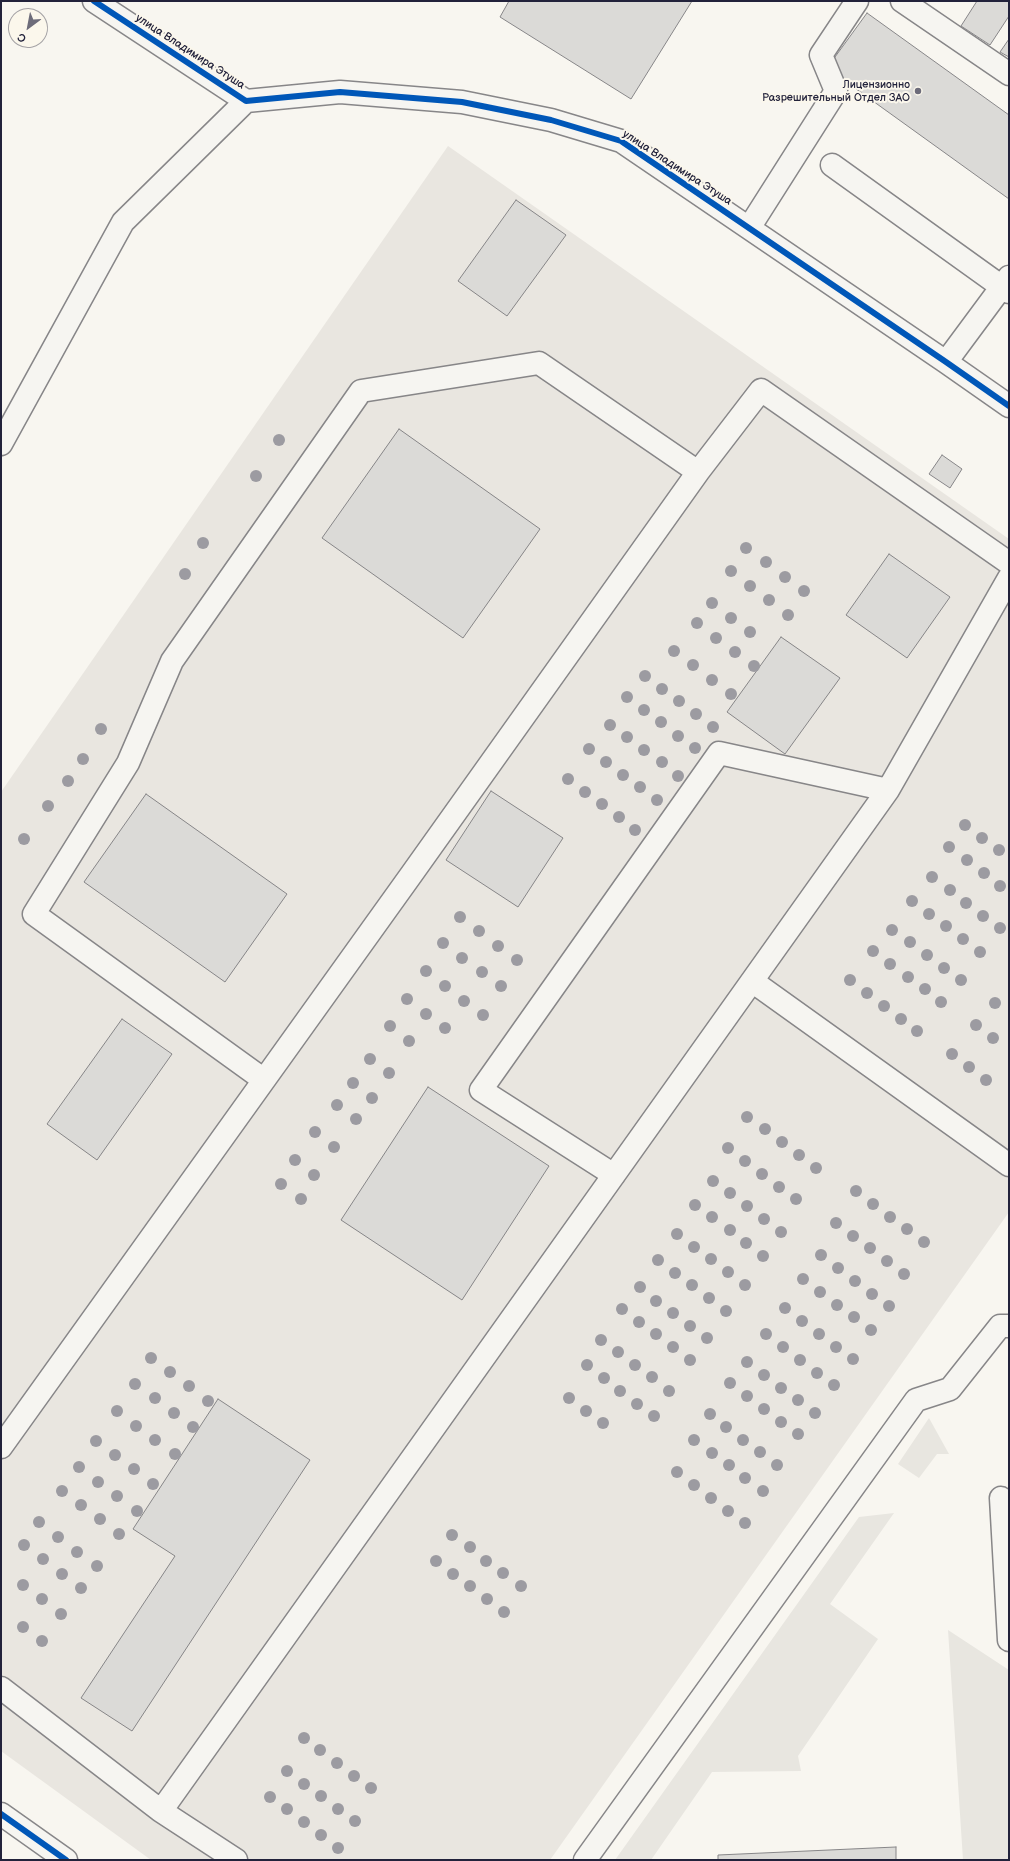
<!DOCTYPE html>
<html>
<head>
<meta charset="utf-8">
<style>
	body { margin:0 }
	#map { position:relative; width:1010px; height:1861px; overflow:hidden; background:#f8f6f0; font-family:"Balsamiq Sans",sans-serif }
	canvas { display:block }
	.frame { position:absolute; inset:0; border:2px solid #22223b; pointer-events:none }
	.north { position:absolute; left:8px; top:8px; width:40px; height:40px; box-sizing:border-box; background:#fbf7ec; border:1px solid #a4a2a5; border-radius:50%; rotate:212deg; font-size:11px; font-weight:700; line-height:16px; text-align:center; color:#22223b }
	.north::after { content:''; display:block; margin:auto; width:14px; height:18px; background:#6d6c7a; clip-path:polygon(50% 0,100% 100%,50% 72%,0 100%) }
</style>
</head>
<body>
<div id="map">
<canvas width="1010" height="1861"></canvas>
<div class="frame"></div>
<div class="north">С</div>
</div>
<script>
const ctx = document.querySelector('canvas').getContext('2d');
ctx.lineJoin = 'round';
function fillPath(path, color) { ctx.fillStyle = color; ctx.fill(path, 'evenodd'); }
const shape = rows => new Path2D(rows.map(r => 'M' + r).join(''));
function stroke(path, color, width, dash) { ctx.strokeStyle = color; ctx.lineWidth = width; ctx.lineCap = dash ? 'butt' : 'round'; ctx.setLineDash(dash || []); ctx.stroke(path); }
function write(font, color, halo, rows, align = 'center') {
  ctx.font = font + ' "Balsamiq Sans",sans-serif'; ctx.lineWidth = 4; ctx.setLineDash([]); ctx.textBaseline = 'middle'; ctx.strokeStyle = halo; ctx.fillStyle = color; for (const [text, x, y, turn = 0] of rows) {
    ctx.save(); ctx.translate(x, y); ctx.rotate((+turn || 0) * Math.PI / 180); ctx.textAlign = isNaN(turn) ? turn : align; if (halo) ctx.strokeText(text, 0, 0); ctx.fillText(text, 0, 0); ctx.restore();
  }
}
fillPath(shape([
	[448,146,1009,539,1009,1212,550,1860,151,1860,1,1751,1,792]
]), '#e9e6e0');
fillPath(shape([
	[929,1418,949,1454,937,1454,919,1478,898,1464],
	[894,1513,830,1604,878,1639,798,1756,801,1771,712,1772,651,1860,615,1860,859,1517],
	[948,1630,1009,1670,1009,1860,963,1860]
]), '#e8e6e0');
const building = shape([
	[509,1,692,1,631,99,500,17,509,1],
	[977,1,1009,1,1009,16,990,45,961,26,977,1],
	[867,13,1009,115,1009,199,827,68,867,13],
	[1009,39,1009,57,1000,52,1009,39],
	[516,200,566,235,507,316,458,281,516,200],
	[399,429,540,529,463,638,322,538,399,429],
	[942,455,962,469,950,488,929,474,942,455],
	[889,554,950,597,907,658,846,615,889,554],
	[781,637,840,678,785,754,727,712,781,637],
	[491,791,563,838,518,907,446,860,491,791],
	[146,794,287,894,225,982,84,882,146,794],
	[122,1019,172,1054,97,1160,47,1124,122,1019],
	[428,1087,549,1166,462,1300,341,1220,428,1087],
	[218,1399,310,1460,132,1731,81,1698,175,1556,133,1529,218,1399],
	[896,1847,896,1860,718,1860,718,1855,896,1847]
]);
fillPath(building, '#dbdad7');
stroke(building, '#878688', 1);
const minor = shape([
	[94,1,246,101,340,92,462,102,551,120,621,141,946,362,1009,406],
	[902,1,1009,74],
	[832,165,1009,292],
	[749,228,836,91,821,55,857,1],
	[946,362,1009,277],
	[1,444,123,222,246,101],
	[698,472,761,390,1009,563],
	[752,981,1009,1165],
	[614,1175,481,1090,719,753,888,790],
	[1,1447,411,875,698,472,539,363,361,391,172,661,128,763,34,914,264,1080],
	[1001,1498,1009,1640],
	[1,1688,161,1811,236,1860],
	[161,1811,888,790,1009,578],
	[1,1814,66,1860],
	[585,1860,916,1400,950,1389,1000,1326,1009,1326]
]);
stroke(minor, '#878688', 25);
stroke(minor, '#f6f5f1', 22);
stroke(shape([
	[94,1,246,101,340,92,462,102,551,120,621,141,946,362,1009,406],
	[1,1814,66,1860]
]), '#0057b8', 6);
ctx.fillStyle = '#9c9ba1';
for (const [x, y] of [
	[279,440],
	[256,476],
	[203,543],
	[746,548],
	[766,562],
	[731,571],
	[185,574],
	[785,577],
	[750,586],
	[804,591],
	[769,600],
	[712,603],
	[788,615],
	[731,618],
	[697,623],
	[750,632],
	[716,638],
	[674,651],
	[735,652],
	[693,665],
	[754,666],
	[645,676],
	[712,680],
	[662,689],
	[731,694],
	[627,697],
	[679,701],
	[644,710],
	[696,714],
	[661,722],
	[610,725],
	[713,727],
	[101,729],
	[678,736],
	[627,737],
	[695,748],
	[589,749],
	[644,750],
	[83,759],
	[606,762],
	[662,762],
	[623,775],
	[678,776],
	[568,779],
	[68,781],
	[640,787],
	[585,792],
	[657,800],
	[602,804],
	[48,806],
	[619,817],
	[965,825],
	[635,830],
	[982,838],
	[24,839],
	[949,847],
	[999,850],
	[967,860],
	[984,873],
	[932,877],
	[1000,886],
	[950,890],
	[912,901],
	[966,903],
	[929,914],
	[983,916],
	[460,917],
	[946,926],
	[1000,928],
	[892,930],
	[479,931],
	[963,939],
	[910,942],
	[443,943],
	[498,946],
	[873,951],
	[980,952],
	[927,955],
	[462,958],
	[517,960],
	[890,964],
	[944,968],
	[426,971],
	[482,972],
	[908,977],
	[850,980],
	[961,980],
	[445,986],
	[501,986],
	[925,989],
	[867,993],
	[407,999],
	[464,1001],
	[941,1002],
	[995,1003],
	[884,1006],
	[426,1014],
	[483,1015],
	[901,1019],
	[976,1025],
	[390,1026],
	[445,1028],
	[917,1031],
	[993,1038],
	[409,1041],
	[952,1054],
	[370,1059],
	[969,1067],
	[389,1073],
	[986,1080],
	[353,1083],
	[372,1098],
	[337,1105],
	[747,1117],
	[356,1119],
	[765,1129],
	[315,1132],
	[782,1142],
	[334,1147],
	[728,1148],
	[799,1155],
	[295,1160],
	[745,1161],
	[816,1168],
	[762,1174],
	[314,1175],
	[713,1181],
	[281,1184],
	[779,1187],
	[856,1191],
	[730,1193],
	[301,1199],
	[796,1199],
	[873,1204],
	[695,1205],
	[747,1206],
	[712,1217],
	[890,1217],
	[764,1219],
	[836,1223],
	[907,1229],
	[730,1230],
	[781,1232],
	[677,1234],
	[853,1236],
	[924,1242],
	[746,1243],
	[694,1247],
	[870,1248],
	[821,1255],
	[763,1256],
	[711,1259],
	[658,1260],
	[887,1261],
	[838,1268],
	[728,1272],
	[675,1273],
	[904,1274],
	[803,1279],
	[855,1281],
	[692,1285],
	[745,1285],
	[640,1287],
	[820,1292],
	[872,1294],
	[709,1298],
	[656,1301],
	[837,1305],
	[889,1306],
	[785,1308],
	[622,1309],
	[726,1311],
	[673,1313],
	[854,1317],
	[802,1321],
	[639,1322],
	[690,1326],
	[871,1330],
	[656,1334],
	[766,1334],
	[819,1334],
	[707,1338],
	[601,1340],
	[673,1347],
	[783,1347],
	[836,1347],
	[618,1352],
	[151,1358],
	[853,1359],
	[690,1360],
	[800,1360],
	[747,1362],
	[587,1365],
	[635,1365],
	[170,1372],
	[817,1373],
	[764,1375],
	[652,1377],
	[604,1378],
	[730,1383],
	[135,1384],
	[834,1385],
	[189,1386],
	[781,1388],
	[620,1391],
	[669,1391],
	[747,1396],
	[155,1398],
	[569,1398],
	[798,1400],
	[208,1401],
	[637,1404],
	[764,1409],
	[117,1411],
	[586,1411],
	[174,1413],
	[815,1413],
	[710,1414],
	[654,1416],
	[781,1422],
	[603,1423],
	[136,1426],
	[193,1427],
	[726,1427],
	[798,1434],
	[155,1440],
	[694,1440],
	[743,1440],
	[96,1441],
	[760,1452],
	[712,1453],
	[175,1454],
	[115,1455],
	[729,1465],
	[777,1465],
	[79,1467],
	[134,1469],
	[677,1472],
	[745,1478],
	[98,1482],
	[153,1484],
	[694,1485],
	[62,1491],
	[763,1491],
	[117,1496],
	[711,1498],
	[81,1505],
	[137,1511],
	[728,1511],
	[100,1519],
	[39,1522],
	[745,1523],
	[119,1534],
	[452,1535],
	[58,1537],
	[24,1545],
	[470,1547],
	[77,1552],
	[43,1559],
	[436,1561],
	[486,1561],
	[97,1566],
	[503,1573],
	[62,1574],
	[453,1574],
	[23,1585],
	[470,1586],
	[521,1586],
	[81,1588],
	[42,1599],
	[487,1599],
	[504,1612],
	[61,1614],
	[23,1627],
	[42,1641],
	[304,1738],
	[320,1750],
	[337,1763],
	[287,1771],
	[354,1776],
	[304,1784],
	[371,1788],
	[321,1796],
	[270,1797],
	[287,1809],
	[338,1809],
	[355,1821],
	[304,1822],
	[321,1835],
	[338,1848]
]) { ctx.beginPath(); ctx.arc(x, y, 6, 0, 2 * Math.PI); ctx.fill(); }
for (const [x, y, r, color] of [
	[918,91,4,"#6d6c7a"]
]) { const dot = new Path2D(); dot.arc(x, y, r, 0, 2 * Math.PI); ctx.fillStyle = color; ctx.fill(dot); stroke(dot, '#fbf7ec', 1.5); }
write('11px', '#22223b', '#fbf7ec', [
	["улица Владимира Этуша",190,52,33],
	["улица Владимира Этуша",677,168,33]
]);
write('11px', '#22223b', '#fbf7ec', [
	["Лицензионно",910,85],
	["Разрешительный Отдел ЗАО",910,98]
], 'right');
</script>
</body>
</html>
